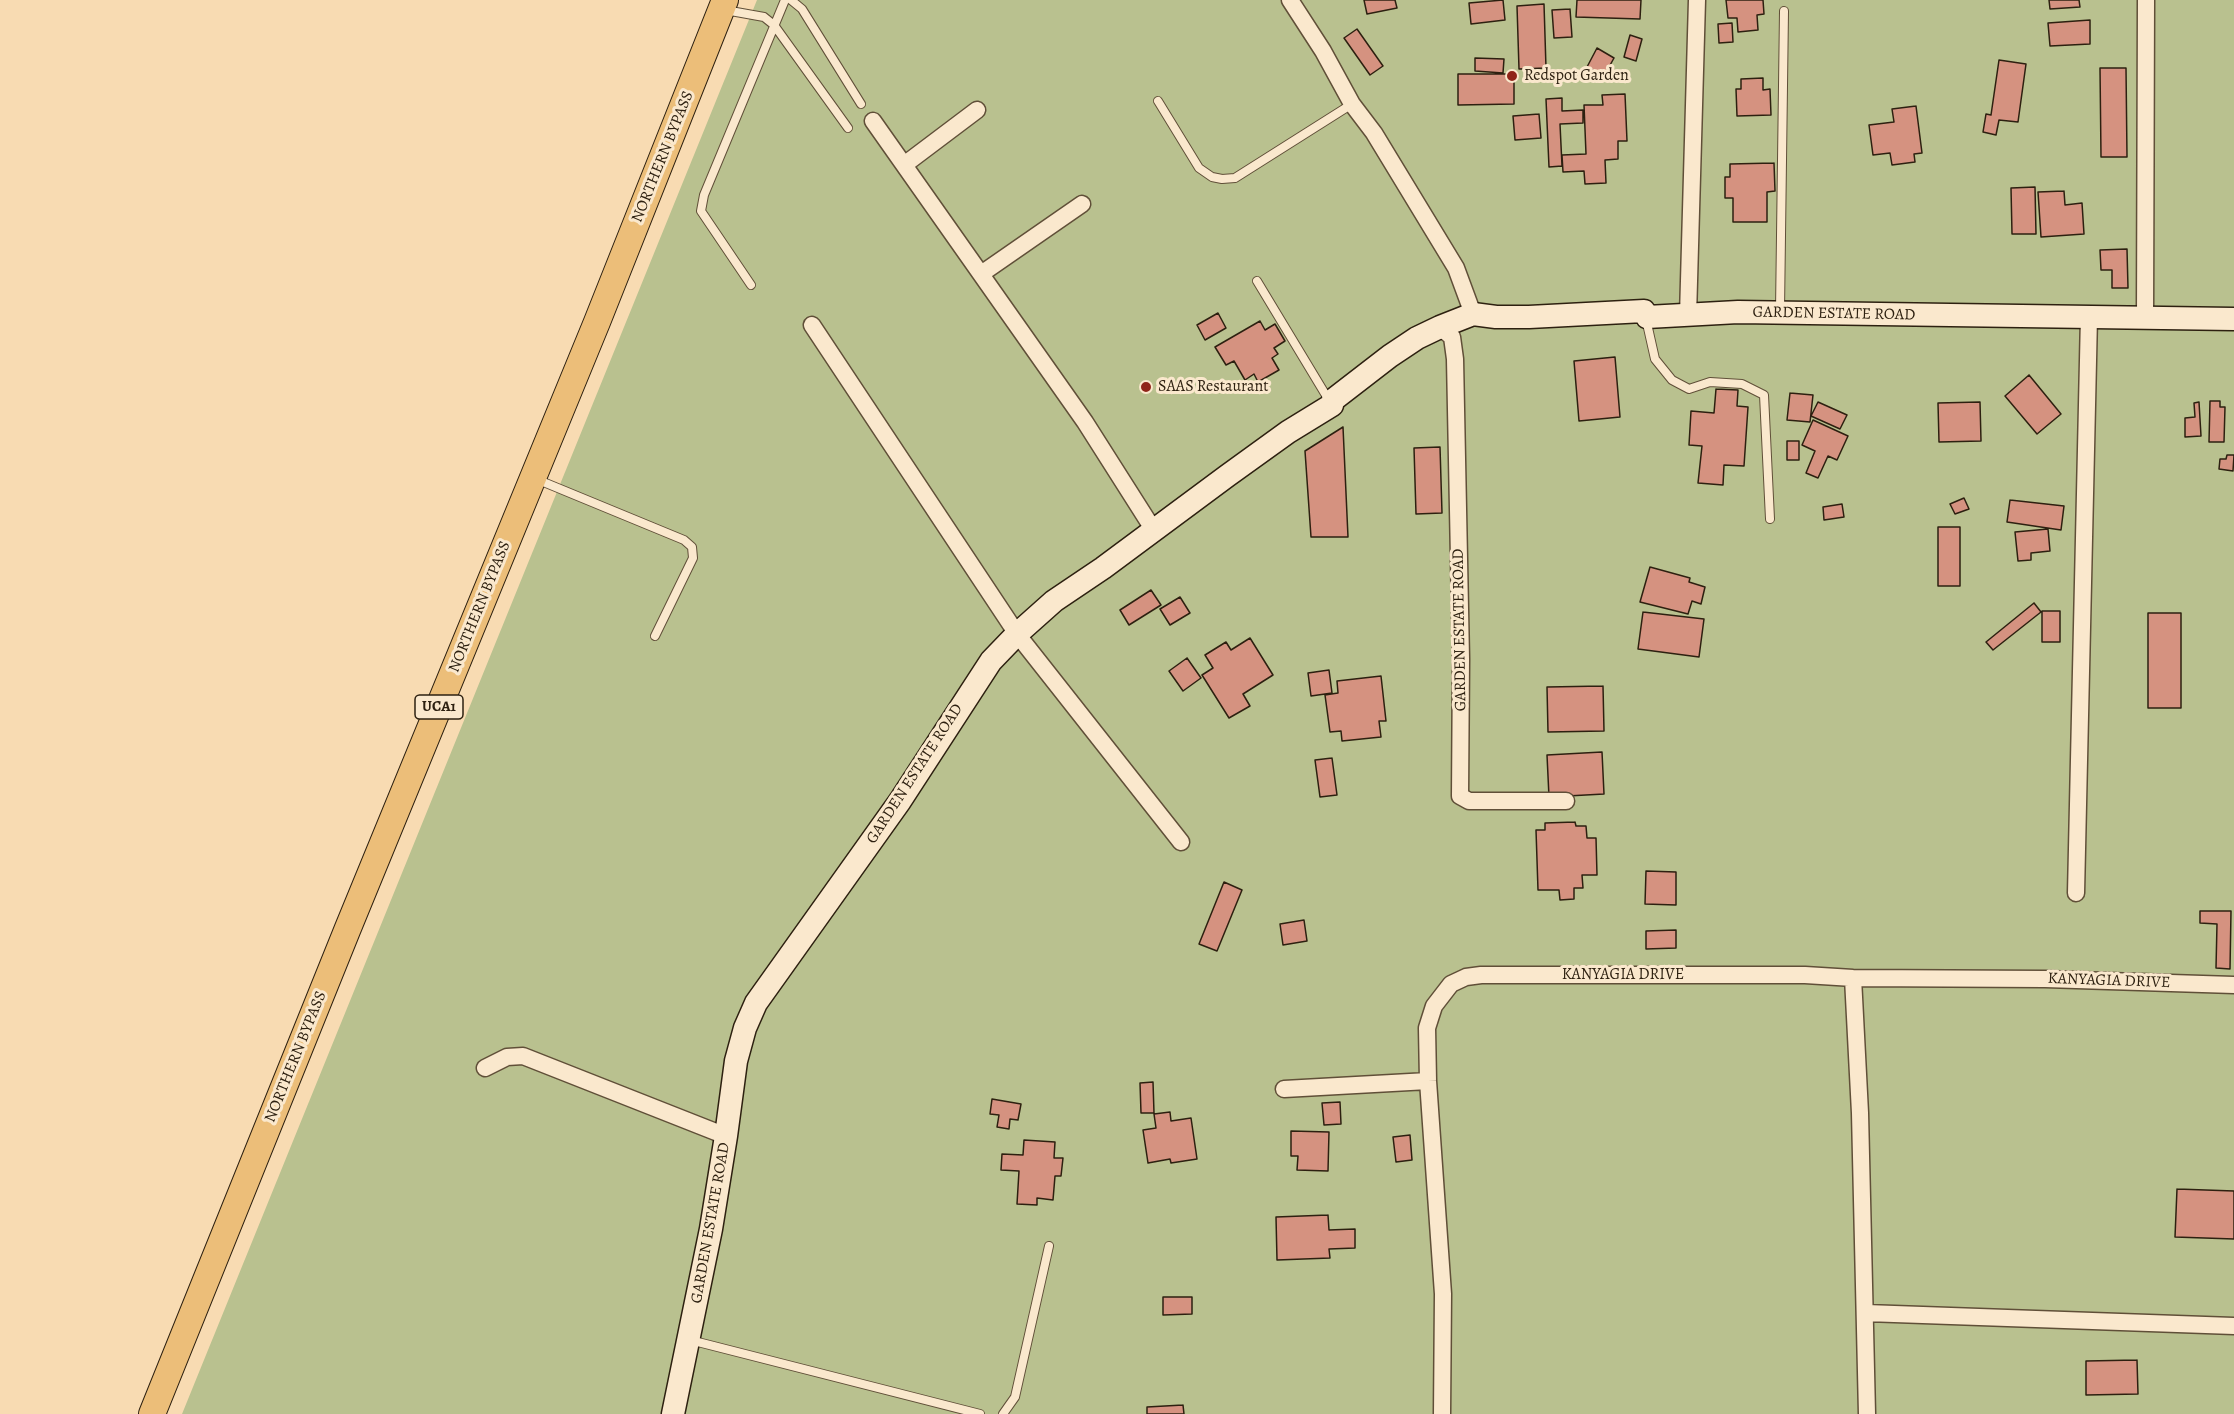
<!DOCTYPE html>
<html>
<head>
<meta charset="utf-8">
<style>
	body { margin:0 }
	canvas { display:block; background:#f8dbb2 }
</style>
</head>
<body>
<canvas width="2234" height="1414"></canvas>
<script>
const ctx = document.querySelector('canvas').getContext('2d');
ctx.lineJoin = 'round';
function fillPath(path, color) { ctx.fillStyle = color; ctx.fill(path, 'evenodd'); }
const shape = rows => new Path2D(rows.map(r => 'M' + r).join(''));
function stroke(path, color, width, dash) { ctx.strokeStyle = color; ctx.lineWidth = width; ctx.lineCap = dash ? 'butt' : 'round'; ctx.setLineDash(dash || []); ctx.stroke(path); }
function write(font, color, halo, rows, align = 'center') {
  ctx.font = font + ' Alegreya,serif'; ctx.lineWidth = 6; ctx.setLineDash([]); ctx.textBaseline = 'middle'; ctx.strokeStyle = halo; ctx.fillStyle = color; for (const [text, x, y, turn = 0] of rows) {
    ctx.save(); ctx.translate(x, y); ctx.rotate((+turn || 0) * Math.PI / 180); ctx.textAlign = isNaN(turn) ? turn : align; if (halo) ctx.strokeText(text, 0, 0); ctx.fillText(text, 0, 0); ctx.restore();
  }
}
fillPath(shape([
	[757,0,2234,0,2234,1414,182,1414]
]), '#b9c18f');
const building = shape([
	[1364,0,1395,0,1397,8,1367,14,1364,0],
	[1503,0,1505,20,1471,24,1469,3,1503,0],
	[1577,0,1641,0,1640,19,1576,17,1577,0],
	[1726,0,1763,0,1764,14,1757,15,1758,30,1738,32,1737,18,1728,18,1726,0],
	[2049,0,2079,0,2080,7,2050,9,2049,0],
	[1544,4,1546,68,1519,69,1517,6,1544,4],
	[1570,9,1572,37,1554,38,1552,10,1570,9],
	[2090,20,2090,44,2050,46,2048,23,2090,20],
	[1732,23,1733,42,1719,43,1718,24,1732,23],
	[1357,29,1383,66,1370,75,1344,38,1357,29],
	[1630,35,1642,39,1636,61,1624,57,1630,35],
	[1597,48,1614,58,1604,76,1587,67,1597,48],
	[1475,58,1504,59,1503,73,1475,71,1475,58],
	[1999,60,2026,64,2018,122,1999,120,1996,135,1983,132,1986,114,1991,115,1999,60],
	[2100,68,2126,68,2127,157,2101,157,2100,68],
	[1458,74,1514,74,1514,104,1458,105,1458,74],
	[1763,78,1763,90,1770,89,1771,115,1737,116,1736,89,1741,89,1741,79,1763,78],
	[1625,94,1627,141,1618,141,1618,159,1605,160,1606,183,1585,184,1584,171,1563,172,1562,155,1586,154,1584,105,1603,105,1602,95,1625,94],
	[1562,98,1562,111,1583,110,1583,123,1560,124,1562,166,1549,167,1546,99,1562,98],
	[1916,106,1922,153,1914,154,1915,162,1892,165,1890,153,1873,155,1869,125,1894,122,1892,109,1916,106],
	[1539,114,1541,138,1515,140,1513,116,1539,114],
	[1774,163,1775,191,1767,192,1767,222,1733,222,1733,198,1725,198,1725,177,1730,177,1730,164,1774,163],
	[2035,187,2036,234,2012,234,2011,188,2035,187],
	[2064,191,2065,205,2082,203,2084,234,2041,237,2038,192,2064,191],
	[2127,249,2128,288,2112,288,2112,270,2101,270,2100,250,2127,249],
	[1218,313,1226,328,1205,340,1197,325,1218,313],
	[1260,321,1265,330,1275,324,1285,341,1274,348,1278,354,1272,358,1279,370,1258,382,1254,374,1245,380,1234,361,1226,365,1215,347,1260,321],
	[1615,357,1620,417,1579,421,1574,361,1615,357],
	[2029,375,2061,414,2037,434,2005,396,2029,375],
	[1716,389,1738,390,1737,406,1748,407,1744,466,1724,465,1723,485,1698,483,1702,446,1689,445,1691,411,1714,413,1716,389],
	[1790,393,1813,395,1810,422,1787,420,1790,393],
	[2210,401,2220,401,2220,407,2225,407,2224,442,2209,442,2210,401],
	[1818,402,1847,415,1840,429,1811,416,1818,402],
	[1980,402,1981,441,1939,442,1938,403,1980,402],
	[2199,402,2201,436,2185,437,2185,418,2195,417,2194,403,2199,402],
	[1813,420,1848,436,1837,460,1828,456,1818,478,1806,473,1815,451,1802,445,1813,420],
	[1343,427,1348,537,1311,537,1305,451,1343,427],
	[1787,441,1799,441,1799,460,1787,460,1787,441],
	[1440,447,1442,513,1416,514,1414,448,1440,447],
	[2227,455,2234,455,2233,471,2219,469,2220,459,2226,459,2227,455],
	[1964,498,1969,509,1955,514,1950,504,1964,498],
	[2010,500,2064,506,2061,530,2007,522,2010,500],
	[1842,504,1844,517,1824,520,1823,507,1842,504],
	[1938,527,1960,527,1960,586,1938,586,1938,527],
	[2048,529,2050,551,2031,553,2031,560,2018,561,2015,532,2048,529],
	[1650,567,1690,578,1689,582,1705,587,1701,604,1692,601,1688,614,1640,602,1650,567],
	[1151,590,1161,605,1129,625,1120,610,1151,590],
	[1180,597,1190,613,1170,625,1160,609,1180,597],
	[2034,603,2041,612,1993,650,1986,642,2034,603],
	[2042,611,2060,611,2060,642,2042,642,2042,611],
	[1643,612,1704,619,1699,657,1638,649,1643,612],
	[2148,613,2181,613,2181,708,2148,708,2148,613],
	[1250,638,1273,675,1243,694,1250,706,1229,718,1202,675,1213,668,1205,655,1226,642,1231,650,1250,638],
	[1187,658,1201,678,1183,691,1169,671,1187,658],
	[1329,670,1332,693,1311,696,1308,673,1329,670],
	[1381,676,1386,721,1379,721,1381,737,1342,741,1341,731,1330,732,1325,695,1338,693,1337,681,1381,676],
	[1603,686,1604,731,1548,732,1547,687,1603,686],
	[1602,752,1604,794,1549,797,1547,755,1602,752],
	[1332,758,1337,795,1320,797,1315,760,1332,758],
	[1575,822,1576,826,1586,826,1587,838,1596,838,1597,875,1582,875,1583,888,1574,888,1574,899,1560,900,1559,890,1538,890,1536,830,1545,830,1545,823,1575,822],
	[1646,871,1676,872,1676,905,1645,904,1646,871],
	[1224,882,1242,890,1217,951,1199,944,1224,882],
	[2200,911,2231,911,2230,969,2216,968,2217,924,2200,923,2200,911],
	[1304,920,1307,941,1283,945,1280,924,1304,920],
	[1676,930,1676,948,1646,949,1646,931,1676,930],
	[1153,1082,1154,1113,1141,1113,1140,1083,1153,1082],
	[992,1099,1021,1104,1018,1120,1010,1119,1009,1129,997,1127,999,1115,990,1114,992,1099],
	[1340,1102,1341,1124,1324,1125,1322,1103,1340,1102],
	[1170,1112,1171,1121,1191,1118,1197,1159,1171,1163,1170,1159,1148,1163,1143,1130,1156,1128,1154,1114,1170,1112],
	[1291,1131,1329,1132,1328,1171,1297,1170,1298,1156,1291,1156,1291,1131],
	[1410,1135,1412,1160,1396,1162,1393,1137,1410,1135],
	[1024,1140,1055,1142,1054,1158,1063,1158,1061,1176,1055,1176,1053,1200,1037,1198,1037,1205,1017,1204,1019,1171,1001,1170,1002,1154,1023,1155,1024,1140],
	[2177,1189,2234,1191,2234,1239,2175,1237,2177,1189],
	[1328,1215,1329,1230,1355,1229,1355,1248,1329,1249,1330,1258,1277,1260,1276,1217,1328,1215],
	[1163,1297,1192,1297,1192,1314,1163,1315,1163,1297],
	[2137,1360,2138,1394,2086,1395,2086,1361,2137,1360],
	[1183,1405,1184,1414,1147,1414,1147,1407,1183,1405]
]);
fillPath(building, '#d59280');
stroke(building, '#2d2010', 1.5);
const lane = shape([
	[791,0,802,9,861,104],
	[725,10,764,17,774,25,848,128],
	[1158,101,1199,168,1212,177,1222,179,1235,178,1352,104],
	[1257,281,1330,402],
	[751,285,701,211,704,195,785,0],
	[1780,310,1784,11],
	[1646,319,1655,359,1672,380,1689,389,1710,382,1742,384,1764,395,1770,519],
	[536,479,684,540,692,547,693,558,655,636],
	[690,1340,980,1414],
	[1003,1414,1015,1397,1049,1246]
]);
const street = shape([
	[1290,0,1323,51,1352,104,1374,133,1456,268,1473,314],
	[873,121,1085,422,1153,529],
	[904,165,977,110],
	[981,274,1082,204],
	[1688,316,1697,0],
	[2145,316,2146,0],
	[812,325,1017,634,1181,842],
	[1440,327,1452,337,1455,359,1461,659,1460,796,1469,801,1566,801],
	[2076,893,2089,316],
	[1853,978,1860,1113,1867,1414],
	[485,1068,507,1057,523,1056,726,1136],
	[1284,1089,1428,1081],
	[1866,1313,2234,1326],
	[1442,1414,1443,1294,1428,1081,1427,1028,1434,1006,1451,984,1466,977,1481,975,1805,975,1853,978,2045,979,2234,985]
]);
const secondary = shape([
	[673,1414,711,1229,726,1136,736,1061,745,1028,756,1003,900,801,991,661,1017,634,1054,601,1103,568,1227,476,1288,432,1332,405,1333,400,1390,356,1417,338,1440,327,1473,314,1496,317,1529,317,1644,311,1647,317,1738,312,2234,319]
]);
const primary = shape([
	[152,1414,348,928,597,322,725,0]
]);
stroke(lane, '#604f38', 10);
stroke(street, '#604f38', 19);
stroke(secondary, '#2d2010', 25);
stroke(primary, '#2d2010', 28);
stroke(lane, '#fae8cd', 8);
stroke(street, '#fae8cd', 16);
stroke(secondary, '#fae8cd', 22);
stroke(primary, '#ecbe79', 26);
for (const [x, y, r, color] of [
	[1512,76,6,"#8f2418"],
	[1146,387,6,"#8f2418"]
]) { const dot = new Path2D(); dot.arc(x, y, r, 0, 2 * Math.PI); ctx.fillStyle = color; ctx.fill(dot); stroke(dot, '#fae8cd', 2); }
for (const [x, y, w] of [
	[439,707,48]
]) { const box = new Path2D(); box.roundRect(x - w / 2, y - 12, w, 24, 4.5); ctx.fillStyle = '#fae8cd'; ctx.fill(box); stroke(box, '#2d2010', 1.5); }
write('bold 15px', '#2d2010', null, [
	["UCA1",439,707]
]);
write('16px', '#2d2010', '#fae8cd', [
	["Redspot Garden",1524,76],
	["SAAS Restaurant",1158,387]
], 'left');
write('16px', '#2d2010', '#fae8cd', [
	["NORTHERN BYPASS",663,157,-68],
	["GARDEN ESTATE ROAD",1834,314,1],
	["NORTHERN BYPASS",480,607,-68],
	["GARDEN ESTATE ROAD",1460,630,-91],
	["GARDEN ESTATE ROAD",915,774,-57],
	["KANYAGIA DRIVE",1623,975],
	["KANYAGIA DRIVE",2109,981,2],
	["NORTHERN BYPASS",296,1057,-68],
	["GARDEN ESTATE ROAD",711,1223,-80]
]);
</script>
</body>
</html>
